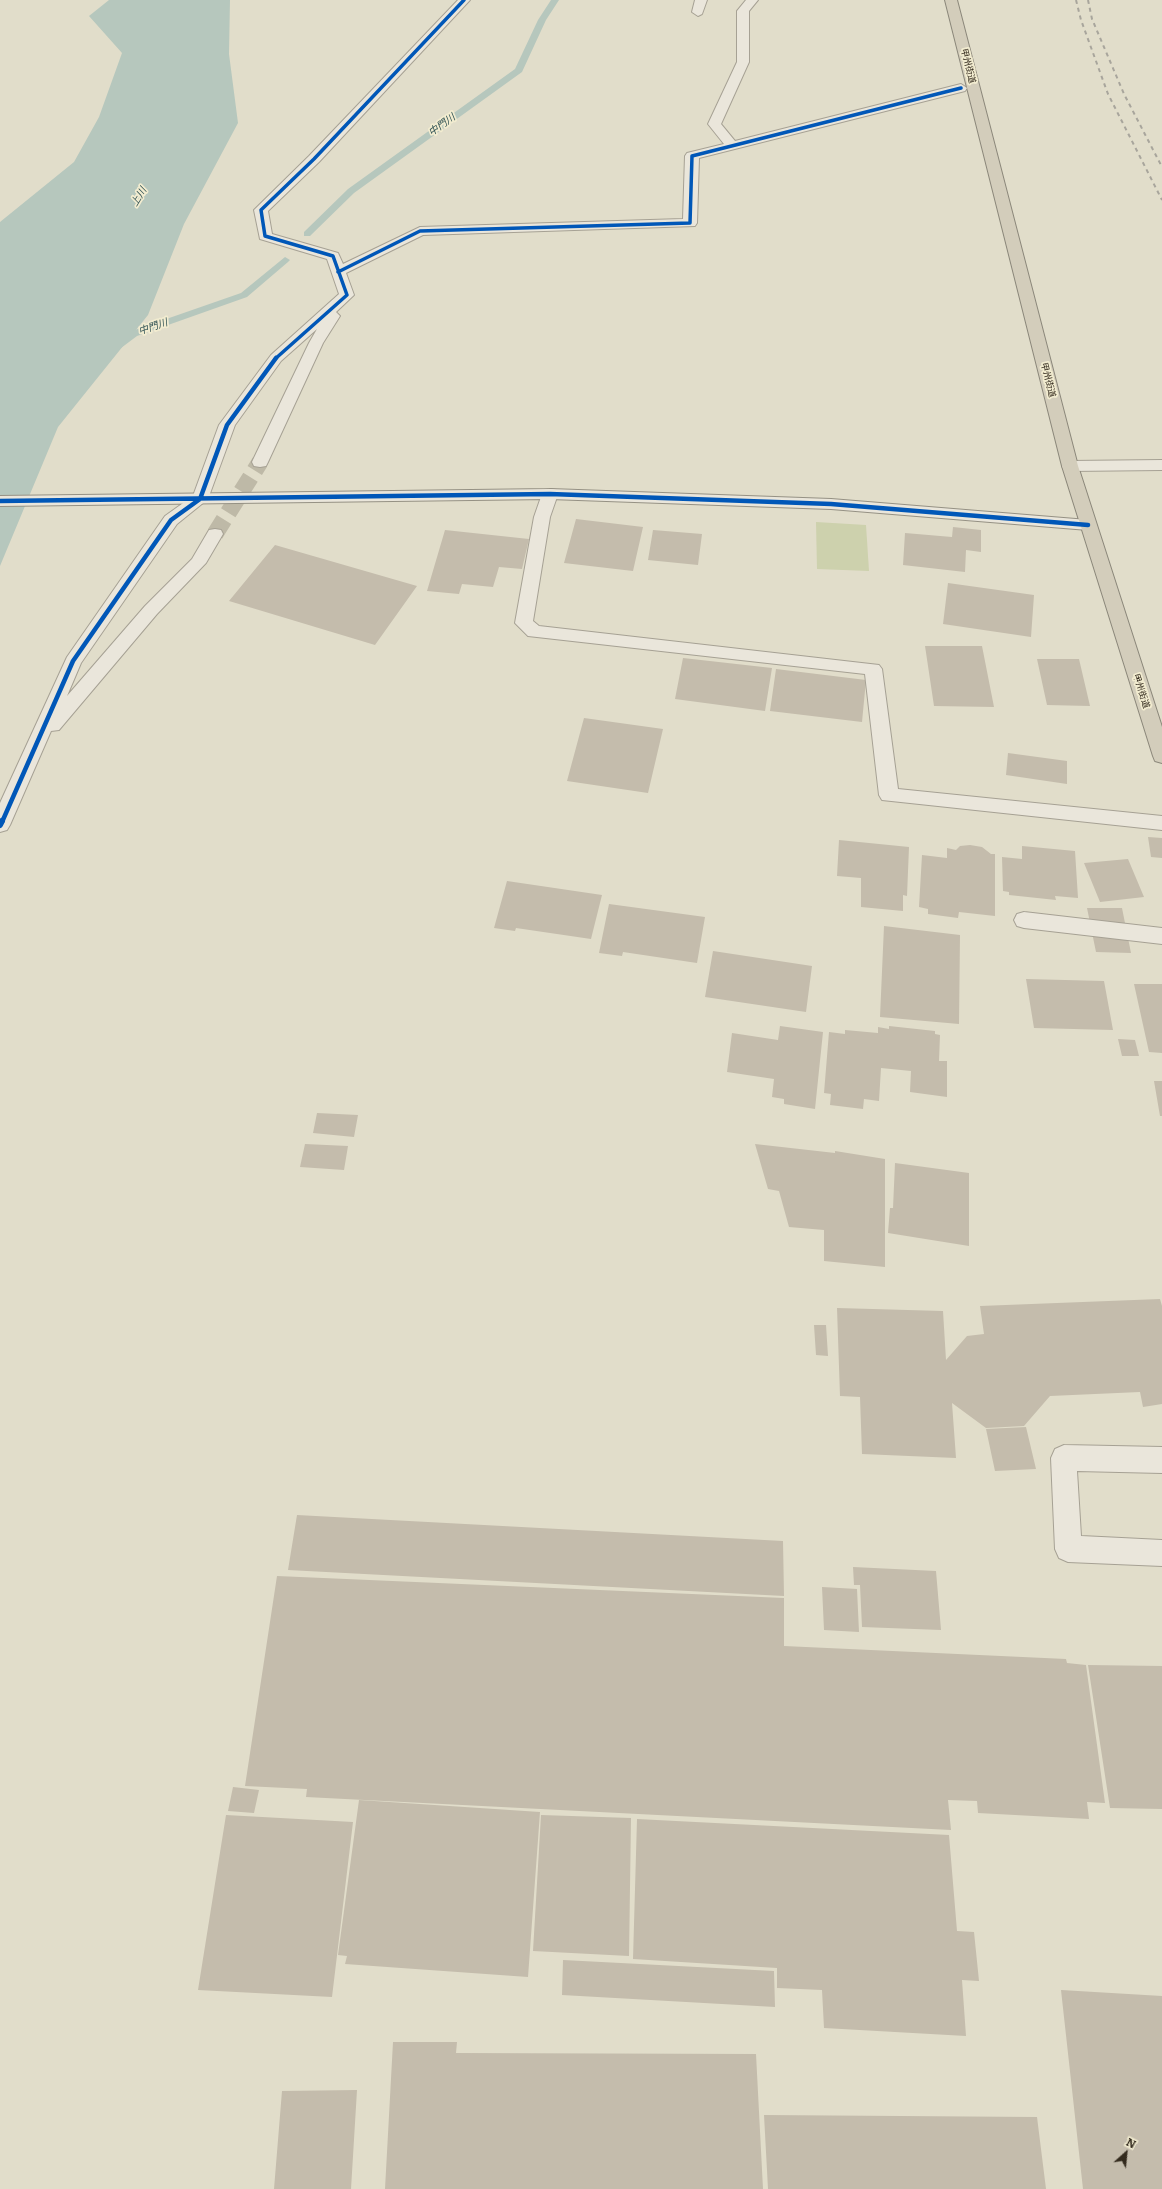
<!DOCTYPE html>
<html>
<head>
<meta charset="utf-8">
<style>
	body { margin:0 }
	#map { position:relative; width:1162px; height:2189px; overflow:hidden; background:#e1ddca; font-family:Literata,serif }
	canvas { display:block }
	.north { position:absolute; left:1106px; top:2133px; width:40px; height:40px; -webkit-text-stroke:3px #f2ecd0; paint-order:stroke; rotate:27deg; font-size:11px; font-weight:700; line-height:16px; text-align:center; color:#332a1d }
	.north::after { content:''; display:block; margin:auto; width:14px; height:18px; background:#332a1d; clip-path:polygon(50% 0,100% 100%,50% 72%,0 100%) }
</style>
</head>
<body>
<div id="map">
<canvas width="1162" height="2189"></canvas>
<div class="north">N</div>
</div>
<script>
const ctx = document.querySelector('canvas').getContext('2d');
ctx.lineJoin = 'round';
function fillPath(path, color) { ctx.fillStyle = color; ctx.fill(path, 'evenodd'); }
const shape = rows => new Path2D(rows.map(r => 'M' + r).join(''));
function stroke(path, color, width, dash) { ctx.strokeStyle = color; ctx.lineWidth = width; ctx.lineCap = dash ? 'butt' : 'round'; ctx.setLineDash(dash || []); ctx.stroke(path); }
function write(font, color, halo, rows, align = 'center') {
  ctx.font = font + ' Literata,"Noto Sans JP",serif'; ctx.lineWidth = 3.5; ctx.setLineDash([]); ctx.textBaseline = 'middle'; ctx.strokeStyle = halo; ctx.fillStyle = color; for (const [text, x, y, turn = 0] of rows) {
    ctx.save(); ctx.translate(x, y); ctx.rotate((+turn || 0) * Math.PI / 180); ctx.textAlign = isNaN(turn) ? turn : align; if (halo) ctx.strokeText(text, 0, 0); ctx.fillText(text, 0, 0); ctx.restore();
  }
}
fillPath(shape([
	[816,522,866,525,869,571,817,569]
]), '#cdd1ad');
fillPath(shape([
	[109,0,230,0,229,54,238,123,184,224,148,315,58,427,0,566,0,222,74,162,99,117,122,53,89,16]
]), '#b6c7bd');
fillPath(shape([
	[551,0,559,0,546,20,522,72,354,193,310,236,304,236,304,232,348,189,515,69,538,20,551,0],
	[285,257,290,260,288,262,247,297,137,336,121,348,113,348,112,346,129,332,241,293,285,257]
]), '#b6c7bd');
fillPath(shape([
	[576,519,643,527,633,571,564,563],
	[953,527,981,530,981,552,966,550,965,572,903,565,905,533,952,537],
	[445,530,529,539,522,569,499,567,493,587,462,584,459,594,427,591],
	[653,530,702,534,698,565,648,560],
	[275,545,417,586,375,645,229,601],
	[948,583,1034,595,1031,637,943,624],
	[925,646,982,646,994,707,934,706],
	[683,658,772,668,765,711,675,699],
	[1037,659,1079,659,1090,706,1047,705],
	[776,669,866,680,862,722,770,711],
	[584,718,663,729,648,793,567,781],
	[1008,753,1067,761,1067,784,1006,775],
	[1148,837,1162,838,1162,858,1151,857],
	[839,840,909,847,907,896,903,895,903,911,861,907,861,878,837,876],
	[970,845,982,847,991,854,995,854,995,916,959,912,958,918,928,914,928,909,919,907,922,855,947,858,947,848,956,850,960,846],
	[1022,846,1075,851,1078,898,1055,896,1056,900,1009,895,1009,892,1003,891,1002,857,1022,859],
	[1128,859,1144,897,1100,902,1084,863],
	[507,881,602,895,591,939,516,928,515,931,494,928],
	[609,904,705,917,697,963,623,952,622,956,599,953],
	[1087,908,1122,908,1131,953,1096,952],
	[884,926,960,935,959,1024,880,1017],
	[713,951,812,966,806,1012,705,997],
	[1026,979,1104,981,1113,1030,1034,1028],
	[1134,984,1162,984,1162,1053,1149,1052],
	[780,1026,823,1032,815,1109,784,1104,784,1099,772,1097,774,1079,727,1072,732,1033,778,1040],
	[889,1026,935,1031,935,1034,940,1035,939,1061,947,1061,947,1097,910,1092,911,1071,881,1068,879,1101,864,1099,863,1109,830,1105,831,1094,824,1093,829,1032,845,1034,845,1030,878,1033,878,1027,889,1029],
	[1118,1039,1135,1040,1139,1056,1122,1056],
	[1154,1081,1162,1081,1162,1116,1160,1116],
	[317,1113,358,1115,354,1137,313,1133],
	[305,1144,348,1146,344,1170,300,1167],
	[755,1144,835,1153,835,1151,885,1159,885,1267,824,1261,824,1230,789,1227,779,1191,768,1189],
	[895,1163,969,1173,969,1246,888,1233,890,1208,893,1208],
	[1160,1299,1162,1306,1162,1404,1143,1407,1140,1392,1050,1396,1024,1426,986,1428,952,1403,956,1458,862,1454,860,1397,840,1396,837,1308,943,1311,946,1360,967,1336,984,1334,980,1306],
	[814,1325,826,1325,828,1356,816,1355],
	[1026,1427,1036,1469,995,1471,986,1429],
	[297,1515,783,1541,784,1596,288,1570],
	[853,1567,936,1571,941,1630,862,1627,860,1585,854,1585],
	[277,1576,784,1598,784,1646,1066,1659,1067,1663,1086,1665,1105,1803,1087,1802,1089,1819,978,1813,977,1801,948,1800,951,1830,306,1797,307,1789,245,1786],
	[822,1587,857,1589,859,1632,824,1630],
	[1088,1665,1162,1666,1162,1809,1110,1808],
	[233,1787,259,1790,254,1813,228,1811],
	[359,1800,540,1812,528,1977,345,1964,347,1956,338,1955],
	[226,1815,353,1822,332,1997,198,1990],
	[541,1815,631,1818,629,1956,533,1951],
	[637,1819,949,1835,957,1931,974,1932,979,1981,962,1980,966,2036,824,2028,822,1990,777,1988,777,1968,633,1959],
	[563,1960,774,1971,775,2007,562,1995],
	[1061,1990,1162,1996,1162,2189,1083,2189],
	[393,2042,457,2042,456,2053,756,2054,763,2189,385,2189],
	[357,2090,351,2189,274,2189,282,2091],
	[764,2115,1037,2117,1046,2189,768,2189]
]), '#c4bcac');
stroke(shape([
	[215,534,260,462]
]), '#beb9a7', 17, [17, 8]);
const lane = shape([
	[1064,1445,1162,1447,1162,1473,1077,1471,1081,1536,1162,1540,1162,1566,1068,1562,1059,1558,1055,1549,1051,1458,1055,1449,1064,1445]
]);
const street = shape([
	[458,0,470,0,319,162,268,211,272,234,338,253,343,264,420,227,683,219,685,156,687,153,724,144,708,124,737,62,737,11,746,0,758,0,749,11,749,62,721,124,735,141,961,84,967,88,965,91,699,158,697,223,695,226,423,235,346,273,354,295,336,312,340,316,323,343,268,462,266,466,260,467,254,466,252,462,309,343,317,329,281,361,235,425,208,499,177,524,81,663,67,696,145,606,192,559,209,530,215,529,221,530,223,534,206,563,157,614,59,730,51,731,10,825,7,830,0,832,0,803,67,657,165,516,193,496,219,425,271,355,339,294,327,259,260,239,254,210,309,156,458,0],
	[695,0,707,0,702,14,698,16,692,12,695,0],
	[1162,460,1162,470,1070,471,1064,470,1062,466,1064,462,1070,461,1162,460],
	[550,489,556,490,558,494,550,517,533,621,539,626,879,665,882,669,898,789,1162,816,1162,830,882,800,879,795,865,674,528,636,515,623,534,517,542,494,544,490,550,489],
	[1024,912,1162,928,1162,944,1024,928,1017,926,1014,920,1017,914,1024,912]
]);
const secondary = shape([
	[550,489,831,499,1088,520,1094,521,1096,525,1094,529,1088,530,831,509,550,499,0,506,0,496,550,489]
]);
const highway = shape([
	[945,0,957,0,1078,466,1162,727,1162,763,1155,761,1153,756,1062,466,945,0]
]);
stroke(lane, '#a6a194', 2);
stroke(street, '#a6a194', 2);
stroke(secondary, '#959184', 2);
stroke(highway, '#8b877a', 2);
fillPath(lane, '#eae6db');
fillPath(street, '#eae6db');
fillPath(secondary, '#eae6db');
fillPath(highway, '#d3cdbb');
stroke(shape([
	[1076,0,1081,20,1108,94,1162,200],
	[1088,0,1092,19,1124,94,1162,167]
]), '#a8a59c', 2, [4, 4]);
stroke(shape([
	[338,272,420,231,690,223,692,156,961,88],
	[275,359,347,295,333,256,265,236,261,210,314,159,464,0]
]), '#0057b8', 3.5);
stroke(shape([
	[0,501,550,494,831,504,1088,525],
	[2,822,73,661,171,520,200,499,227,425,276,358]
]), '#0057b8', 4.5);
stroke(shape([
	[0,825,2,821]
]), '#0057b8', 6);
write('9px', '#332a1d', '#f2ecd0', [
	["甲州街道",968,66,76],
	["甲州街道",1048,380,76],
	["甲州街道",1141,691,72]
]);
write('italic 10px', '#2e5052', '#f2ecd0', [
	["中門川",442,125,-36],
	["上川",139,197,-59],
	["中門川",153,327,-19]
]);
</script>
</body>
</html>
